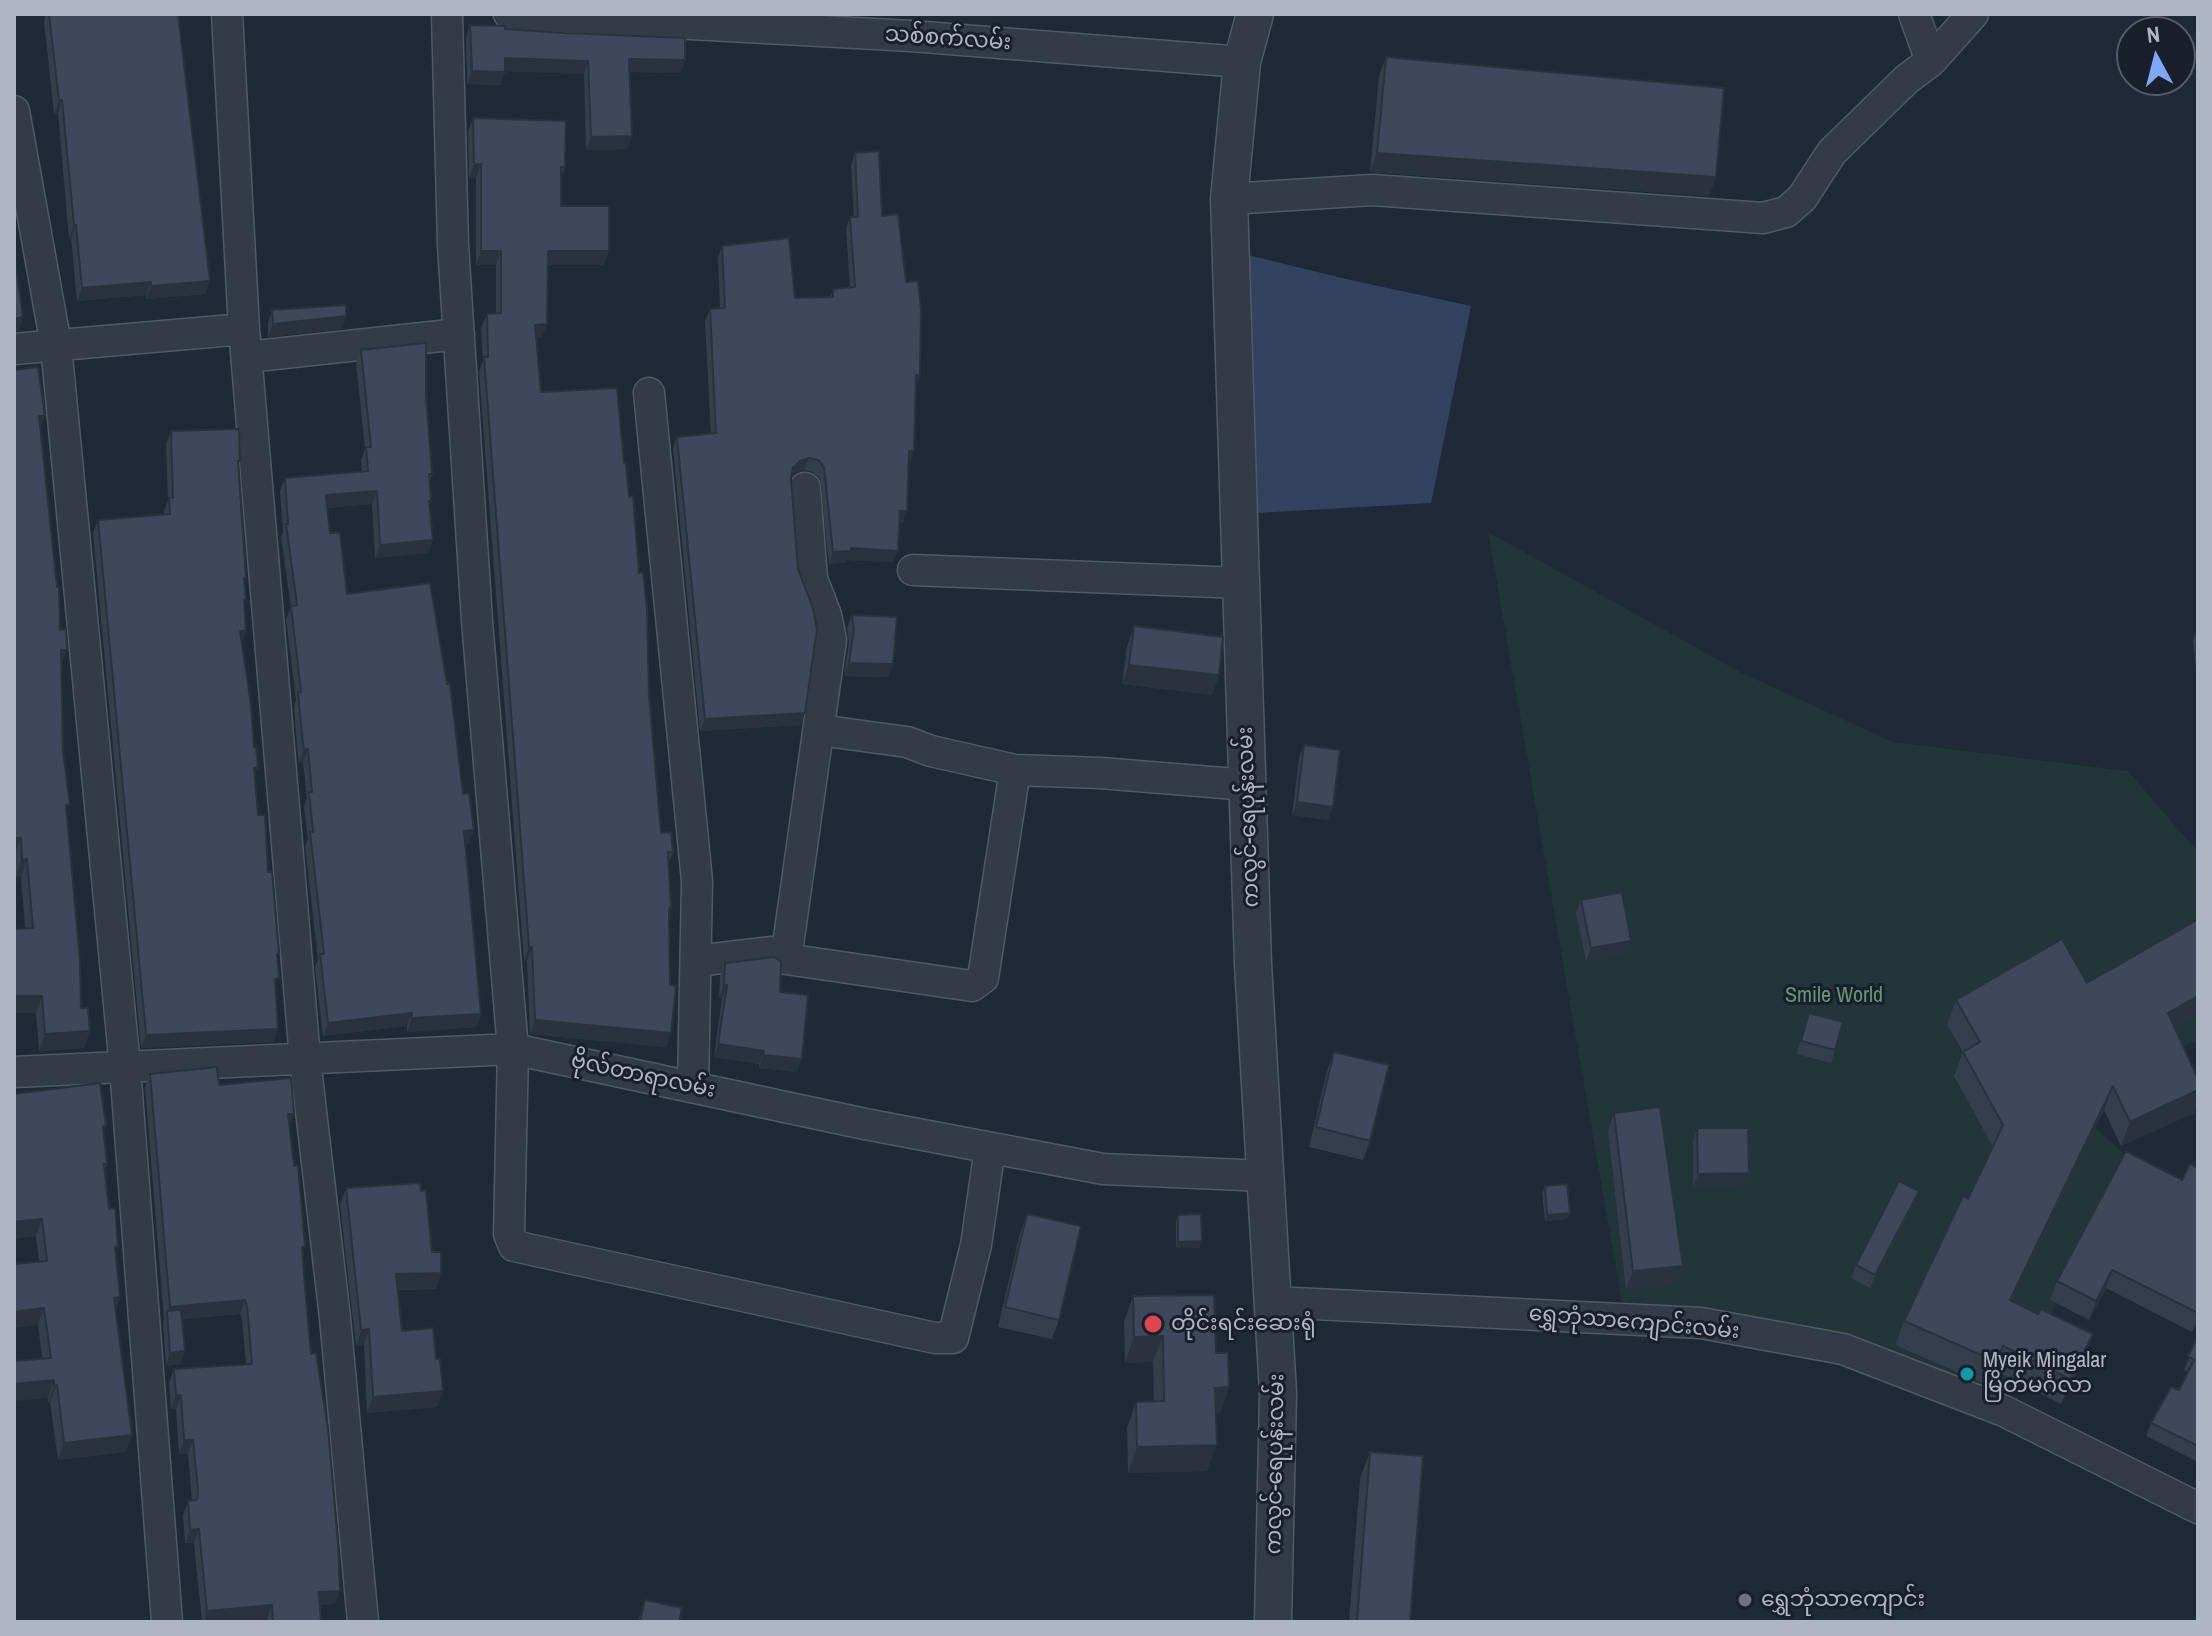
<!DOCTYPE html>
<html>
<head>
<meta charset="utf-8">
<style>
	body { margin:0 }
	#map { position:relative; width:2212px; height:1636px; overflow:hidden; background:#202937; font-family:"Archivo Narrow",sans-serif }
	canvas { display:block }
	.frame { position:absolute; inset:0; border:16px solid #aeb5c5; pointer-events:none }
	.north { position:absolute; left:2116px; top:16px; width:80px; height:80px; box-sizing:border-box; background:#19202c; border:2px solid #555c69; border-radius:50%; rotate:353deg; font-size:22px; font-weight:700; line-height:32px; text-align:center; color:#aeb5c5 }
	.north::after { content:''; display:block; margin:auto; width:28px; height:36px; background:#7fa7f8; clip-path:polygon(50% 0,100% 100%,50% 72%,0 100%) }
</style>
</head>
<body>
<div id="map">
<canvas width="2212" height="1636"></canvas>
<div class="frame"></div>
<div class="north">N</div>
</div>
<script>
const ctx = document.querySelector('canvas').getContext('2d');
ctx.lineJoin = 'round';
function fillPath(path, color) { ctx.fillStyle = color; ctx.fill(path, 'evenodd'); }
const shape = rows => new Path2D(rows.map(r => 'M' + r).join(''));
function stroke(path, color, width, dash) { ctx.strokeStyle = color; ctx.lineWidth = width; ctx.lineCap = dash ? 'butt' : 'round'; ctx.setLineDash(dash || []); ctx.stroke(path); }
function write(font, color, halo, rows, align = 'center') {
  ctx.font = font + ' "Archivo Narrow","Noto Sans Myanmar",sans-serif'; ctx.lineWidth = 6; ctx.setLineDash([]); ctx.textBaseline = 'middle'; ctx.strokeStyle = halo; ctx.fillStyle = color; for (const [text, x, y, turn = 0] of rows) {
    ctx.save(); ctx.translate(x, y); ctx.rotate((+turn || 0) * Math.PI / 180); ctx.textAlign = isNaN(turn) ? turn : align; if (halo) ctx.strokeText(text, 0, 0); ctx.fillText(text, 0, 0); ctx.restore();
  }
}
fillPath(shape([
	[1488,532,1742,673,1893,742,2128,771,2198,852,2198,1039,2070,1106,2134,1162,2001,1406,1809,1340,1623,1309]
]), '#223538');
fillPath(shape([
	[1248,255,1346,279,1471,306,1431,503,1256,513]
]), '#33435f');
const minor = shape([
	[227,14,244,329,305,1059,335,1318,363,1622],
	[447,14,453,245,477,621,513,1049,509,1234,514,1246,935,1338,953,1338,976,1245,990,1148],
	[509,14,911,36,1242,62],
	[1914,14,1931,61],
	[14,111,56,345,125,1067,167,1622],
	[1229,199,1372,190,1763,218,1786,212,1802,198,1832,152,1907,79,1931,61,1973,14],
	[14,349,244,329],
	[247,357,459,334],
	[649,393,697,881,693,1087],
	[913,570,1241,583],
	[819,730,907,742,931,751,1015,770,1100,773,1248,785],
	[786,959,831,640,826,615,812,579,805,488],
	[696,961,772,952,786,959,972,986,983,978,1015,770],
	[14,1072,513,1049,865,1124,1103,1169,1266,1176],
	[1274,1302,1701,1323,1843,1349,2004,1411,2198,1508]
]);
const tertiary = shape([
	[1255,14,1242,62,1229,199,1253,964,1278,1393,1273,1622]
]);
stroke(minor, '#515866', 33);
stroke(tertiary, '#515866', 39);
stroke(minor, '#333b48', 30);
stroke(tertiary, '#333b48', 36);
fillPath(shape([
	[46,14,49,14,210,281,205,294,146,299,146,295,77,301,71,238,69,238,58,113,54,114,44,21],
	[470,25,505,29,685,60,680,73,630,72,632,136,627,149,586,150,584,74,505,71,500,85,467,84,466,38],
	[1386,57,1716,177,1709,196,1370,172,1379,76],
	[473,118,565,167,561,178,561,206,609,251,604,265,547,265,542,338,536,338,541,392,624,463,629,497,649,695,661,833,673,852,669,863,671,908,669,914,671,1033,666,1047,530,1034,527,961,524,961,479,371,483,361,481,328,487,314,496,313,496,265,476,265,476,178,469,178,468,132],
	[855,153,882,216,906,282,920,375,916,387,903,523,899,522,893,562,847,560,847,562,829,564,820,479,813,472,804,470,796,473,791,478,801,725,700,731,673,449,677,437,711,434,705,321,710,309,720,308,718,257,722,246,795,298,830,297,833,289,850,288,846,229,850,217,854,217,851,165],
	[272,310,346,316,342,329,268,337,268,323],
	[361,350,426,395,432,474,430,480,431,501,430,506,433,540,428,553,375,558,372,504,327,508,330,533,347,594,463,794,474,830,469,844,465,844,481,1014,476,1027,407,1032,407,1026,323,1036,315,967,318,960,305,846,308,839,304,806,307,798,303,762,299,763,297,748,294,706,296,700,286,619,291,607,281,537,283,532,280,491,285,478,362,471,361,460,365,449,356,363],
	[14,370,40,429,61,666,63,752,67,813,81,1008,90,1031,84,1048,39,1051,36,1013,25,928,21,876,16,877,14,855],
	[171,431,238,467,246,600,244,605,242,644,258,815,268,872,279,953,277,958,275,988,278,1029,273,1042,141,1048,93,533,98,520,164,515,164,511,168,500,166,444],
	[852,615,893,664,888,677,844,676,849,642,847,628],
	[1134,626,1219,675,1212,695,1122,684,1127,646],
	[2198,628,2198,668,2196,668,2193,641],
	[1304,745,1328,820,1292,815,1299,758],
	[1581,900,1631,941,1626,954,1586,961,1576,913],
	[2198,923,2198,1015,2175,1028,2198,1079,2198,1100,2194,1113,2121,1146,2104,1110,2012,1301,2038,1314,2093,1334,2084,1358,2061,1404,1994,1370,1987,1385,1895,1345,1904,1321,1968,1199,1993,1147,1954,1076,1963,1052,1947,1024,1956,1000,2087,983],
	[725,963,780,992,797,1072,759,1068,759,1064,714,1057,722,998,719,998,720,976],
	[1809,1013,1835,1050,1831,1063,1796,1054],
	[1334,1052,1370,1141,1363,1160,1309,1147,1327,1071],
	[150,1074,289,1127,335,1604,320,1605,321,1622,268,1622,267,1619,238,1622,202,1622,194,1543,185,1543,183,1515,188,1501,192,1501,188,1454,179,1454,176,1409,171,1409,169,1383,174,1369,246,1364,242,1319,240,1314,182,1319,180,1364,166,1366,163,1324,164,1319,145,1088],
	[14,1094,106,1125,104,1131,107,1164,105,1170,120,1297,116,1310,126,1452,58,1460,50,1402,48,1403,38,1325,39,1262,36,1236,14,1239],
	[1614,1113,1677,1284,1626,1289,1608,1131],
	[1697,1128,1749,1173,1744,1186,1693,1187,1693,1141],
	[2198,1168,2198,1321,2192,1332,2106,1288,2089,1320,2050,1300,2057,1281],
	[1545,1186,1567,1219,1545,1221,1542,1193],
	[346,1188,432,1252,441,1273,436,1289,398,1290,402,1331,436,1359,443,1391,437,1407,367,1413,364,1345,356,1346,340,1204],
	[1919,1191,1914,1204,1870,1288,1851,1278,1856,1265],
	[1027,1214,1059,1320,1052,1339,998,1327,1020,1233],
	[1178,1215,1202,1241,1199,1248,1176,1248,1176,1221],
	[1133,1296,1216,1353,1229,1387,1220,1413,1216,1413,1207,1471,1128,1473,1127,1428,1136,1402,1154,1402,1153,1362,1125,1363,1124,1322],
	[2198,1336,2198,1462,2146,1436,2151,1423,2179,1390,2188,1372,2184,1370],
	[1370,1452,1410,1622,1349,1622,1360,1478],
	[645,1600,679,1622,638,1622]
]), '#353e4d');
fillPath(shape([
	[505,58,588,61,584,74,500,71],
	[629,59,685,60,680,73,625,72],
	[472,71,505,72,500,85,467,84],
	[62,100,58,113,54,114,59,101],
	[632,136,627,149,586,150,591,137],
	[1377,153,1716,177,1709,196,1370,172],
	[474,164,481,164,476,178,469,178],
	[74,225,76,225,71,238,69,238],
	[481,251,501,251,496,265,476,265],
	[548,251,609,251,604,265,543,265],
	[210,281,205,294,146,299,151,286],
	[151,282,146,295,77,301,82,288],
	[346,316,342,329,268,337,273,324],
	[23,317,19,331,14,331,14,319],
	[547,324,542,338,530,339,535,325],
	[916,375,920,375,916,387],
	[39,416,45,416,39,433],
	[909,451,914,451,910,463,904,463],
	[809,458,804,470,796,473,789,480,793,468,800,461],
	[377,491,372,504,321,508,326,495],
	[900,511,907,511,903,523,896,522],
	[433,540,428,553,375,558,380,545],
	[851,548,898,551,893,562,847,560,847,562,829,564,833,552],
	[240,631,246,631,242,644],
	[61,650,67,650,61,667],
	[849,663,893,664,888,677,844,676],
	[1129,665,1219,675,1212,695,1122,684],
	[805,713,801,725,700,731,705,719],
	[308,749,303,762,299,763,304,750],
	[1297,802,1333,807,1328,820,1292,815],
	[474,830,469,844,459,845,464,831],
	[14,838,21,838,14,855],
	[27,859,21,876,16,877,22,860],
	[1631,941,1626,954,1586,961,1591,948],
	[529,947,532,947,527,961,524,961],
	[724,985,727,985,722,998,719,998],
	[14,996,42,996,36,1013,14,1013],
	[2198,996,2198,1015,2159,1037,2168,1013],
	[412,1013,407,1026,323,1036,328,1023],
	[481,1014,476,1027,407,1032,412,1018],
	[535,1020,671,1033,666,1047,530,1034],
	[278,1029,273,1042,141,1048,146,1035],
	[90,1031,84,1048,39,1051,45,1034],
	[718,1044,764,1051,759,1064,714,1057],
	[763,1055,802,1059,797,1072,759,1068],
	[2113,1086,2104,1110,2001,1324,2010,1300],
	[2198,1090,2198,1100,2194,1113,2121,1146,2130,1122],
	[288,1114,294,1114,289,1128],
	[1749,1173,1744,1186,1693,1187,1698,1174],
	[1919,1191,1914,1204,1870,1288,1875,1275],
	[1570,1213,1567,1219,1545,1221,1547,1215],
	[42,1219,36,1236,14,1239,14,1222],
	[1202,1241,1199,1248,1176,1248,1178,1242],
	[1683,1266,1677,1284,1626,1289,1633,1271],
	[2112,1270,2106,1288,2089,1320,2096,1301],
	[441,1273,436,1289,390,1290,396,1274],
	[120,1297,114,1314,114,1298],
	[245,1300,240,1314,168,1320,167,1313,170,1307],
	[44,1308,38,1325,14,1328,14,1312],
	[369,1329,364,1345,356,1346,361,1330],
	[2093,1334,2084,1358,2061,1404,2070,1379],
	[1163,1336,1153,1362,1125,1363,1134,1337],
	[2003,1346,1994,1370,1987,1385,1995,1361],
	[185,1351,180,1364,166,1366,170,1353],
	[54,1380,48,1398,14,1401,14,1384],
	[57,1385,50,1402,48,1403,54,1386],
	[1229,1387,1220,1413,1206,1413,1215,1388],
	[443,1391,437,1407,367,1413,373,1397],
	[176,1395,181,1395,176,1409,171,1409],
	[132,1435,126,1452,58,1460,64,1443],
	[184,1440,193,1440,188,1454,179,1454],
	[1217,1445,1207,1471,1128,1473,1137,1447],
	[199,1529,194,1543,185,1543,190,1530],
	[340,1591,335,1604,314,1606,319,1592],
	[272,1605,267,1619,238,1622,204,1622,207,1611]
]), '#2b323f');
const building = shape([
	[49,14,178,14,210,281,151,286,151,282,82,288,76,225,74,225,62,100,59,101,49,14],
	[470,25,505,26,505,29,564,33,685,38,685,60,629,59,632,136,591,137,588,61,505,58,505,72,472,71,470,25],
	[1386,57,1724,88,1716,177,1377,153,1386,57],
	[473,118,566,121,565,167,561,167,561,206,609,206,609,251,548,251,547,324,535,325,541,392,617,388,624,463,626,463,629,497,633,496,639,573,643,572,647,610,649,695,661,833,671,832,673,852,668,852,671,908,669,908,670,985,676,986,671,1033,535,1020,532,947,529,947,484,357,488,357,487,314,501,313,501,251,481,251,481,164,474,164,473,118],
	[879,151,882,216,898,214,906,282,918,281,921,309,920,375,916,375,914,451,909,451,907,511,900,511,898,551,851,548,851,551,833,552,824,467,818,460,809,458,800,461,793,468,791,478,798,569,813,608,817,629,805,713,705,719,677,437,716,433,710,309,725,308,722,246,789,238,795,298,833,297,833,289,855,287,850,217,858,217,855,153,879,151],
	[14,253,23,317,14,319,14,253],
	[346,305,346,316,273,324,272,310,346,305],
	[426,343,426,395,432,474,429,474,431,501,429,501,433,540,380,545,377,491,326,495,330,533,340,533,347,594,430,583,447,684,450,684,463,794,469,793,474,830,464,831,481,1014,412,1018,412,1013,328,1023,320,954,324,954,310,832,313,832,309,792,312,792,308,749,304,750,302,735,298,692,301,692,291,606,297,605,286,524,288,524,285,478,368,471,366,447,371,447,361,350,426,343],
	[38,367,45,416,39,416,57,587,59,587,60,630,66,629,67,650,61,650,63,752,70,805,66,805,80,962,81,1008,88,1008,90,1031,45,1034,42,996,14,996,14,929,33,928,27,859,22,860,21,838,14,838,14,370,38,367],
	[239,429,240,461,238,461,246,578,244,578,246,600,244,600,246,631,240,631,251,704,254,747,256,746,258,768,254,768,258,815,265,815,268,872,272,872,279,953,277,954,279,978,275,979,278,1029,146,1035,98,520,170,514,169,498,173,498,171,431,239,429],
	[852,615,897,617,893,664,849,663,854,629,852,615],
	[1134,626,1223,637,1219,675,1129,665,1134,626],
	[1304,745,1340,750,1333,807,1297,802,1304,745],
	[1622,892,1631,941,1591,948,1581,900,1622,892],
	[2197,920,2198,923,2198,996,2168,1013,2198,1079,2198,1090,2130,1122,2113,1086,2010,1300,2038,1314,2041,1309,2093,1334,2070,1379,2003,1346,1995,1361,1904,1321,1963,1196,1968,1199,2003,1125,1963,1052,1980,1042,1956,1000,2062,939,2087,983,2197,920],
	[774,957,781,961,780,992,808,995,802,1059,763,1055,764,1051,718,1044,727,985,724,985,725,963,774,957],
	[1809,1013,1843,1022,1835,1050,1801,1041,1809,1013],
	[1334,1052,1389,1065,1370,1141,1316,1127,1334,1052],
	[217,1067,219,1085,291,1078,294,1114,288,1114,294,1166,298,1165,305,1246,302,1247,306,1300,311,1354,316,1353,328,1429,338,1544,340,1591,319,1592,321,1622,273,1622,272,1605,207,1611,199,1529,190,1530,188,1501,197,1500,198,1491,193,1440,184,1440,181,1395,176,1395,174,1369,252,1364,247,1306,245,1300,170,1307,150,1074,217,1067],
	[100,1083,106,1125,103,1126,107,1164,104,1164,109,1209,115,1208,118,1246,115,1247,120,1297,114,1298,132,1435,64,1443,57,1385,54,1386,54,1380,14,1384,14,1361,51,1358,44,1308,14,1312,14,1264,47,1261,42,1219,14,1222,14,1094,100,1083],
	[1660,1107,1683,1266,1633,1271,1614,1113,1660,1107],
	[1697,1128,1748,1128,1749,1173,1698,1174,1697,1128],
	[2126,1151,2182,1180,2190,1164,2198,1168,2198,1313,2112,1270,2096,1301,2057,1281,2126,1151],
	[1899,1181,1919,1191,1875,1275,1856,1265,1899,1181],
	[420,1183,421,1191,426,1190,432,1252,441,1252,441,1273,396,1274,402,1331,433,1328,436,1359,440,1359,443,1391,373,1397,369,1329,361,1330,346,1188,420,1183],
	[1567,1184,1570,1213,1547,1215,1545,1186,1567,1184],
	[1027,1214,1081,1226,1059,1320,1005,1307,1027,1214],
	[1201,1214,1202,1241,1178,1242,1178,1215,1201,1214],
	[1214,1295,1216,1353,1228,1353,1229,1387,1215,1388,1217,1445,1137,1447,1136,1402,1164,1401,1163,1336,1134,1337,1133,1296,1214,1295],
	[181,1310,185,1351,170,1353,167,1311,181,1310],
	[2198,1336,2198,1446,2151,1423,2171,1387,2179,1390,2194,1360,2188,1356,2198,1336],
	[1370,1452,1423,1456,1410,1622,1357,1622,1370,1452],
	[645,1600,682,1608,679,1622,640,1622,645,1600]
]);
fillPath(building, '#3e485a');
stroke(building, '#2b323f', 2);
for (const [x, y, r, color] of [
	[1153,1324,10,"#e0444e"],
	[1967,1374,8,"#0f9aa8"],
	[1745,1600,8,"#6b7280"]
]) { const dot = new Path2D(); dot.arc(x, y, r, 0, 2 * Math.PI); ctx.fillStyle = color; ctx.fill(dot); stroke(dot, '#19202c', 3); }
write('22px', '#aeb5c5', '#19202c', [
	["သစ်စက်လမ်း",948,39,4],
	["ကလွင်-ရေပုန်းလမ်း",1249,817,-92],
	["ဗိုလ်တာရာလမ်း",643,1076,12],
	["ရွှေဘုံသာကျောင်းလမ်း",1634,1323,5],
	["ကလွင်-ရေပုန်းလမ်း",1276,1464,-89]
]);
write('22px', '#659573', '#19202c', [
	["Smile World",1834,996]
]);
write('22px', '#aeb5c5', '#19202c', [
	["တိုင်းရင်းဆေးရုံ",1171,1324],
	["Myeik Mingalar",1983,1361],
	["မြိတ်မင်္ဂလာ",1983,1386],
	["ရွှေဘုံသာကျောင်း",1761,1600]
], 'left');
</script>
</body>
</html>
